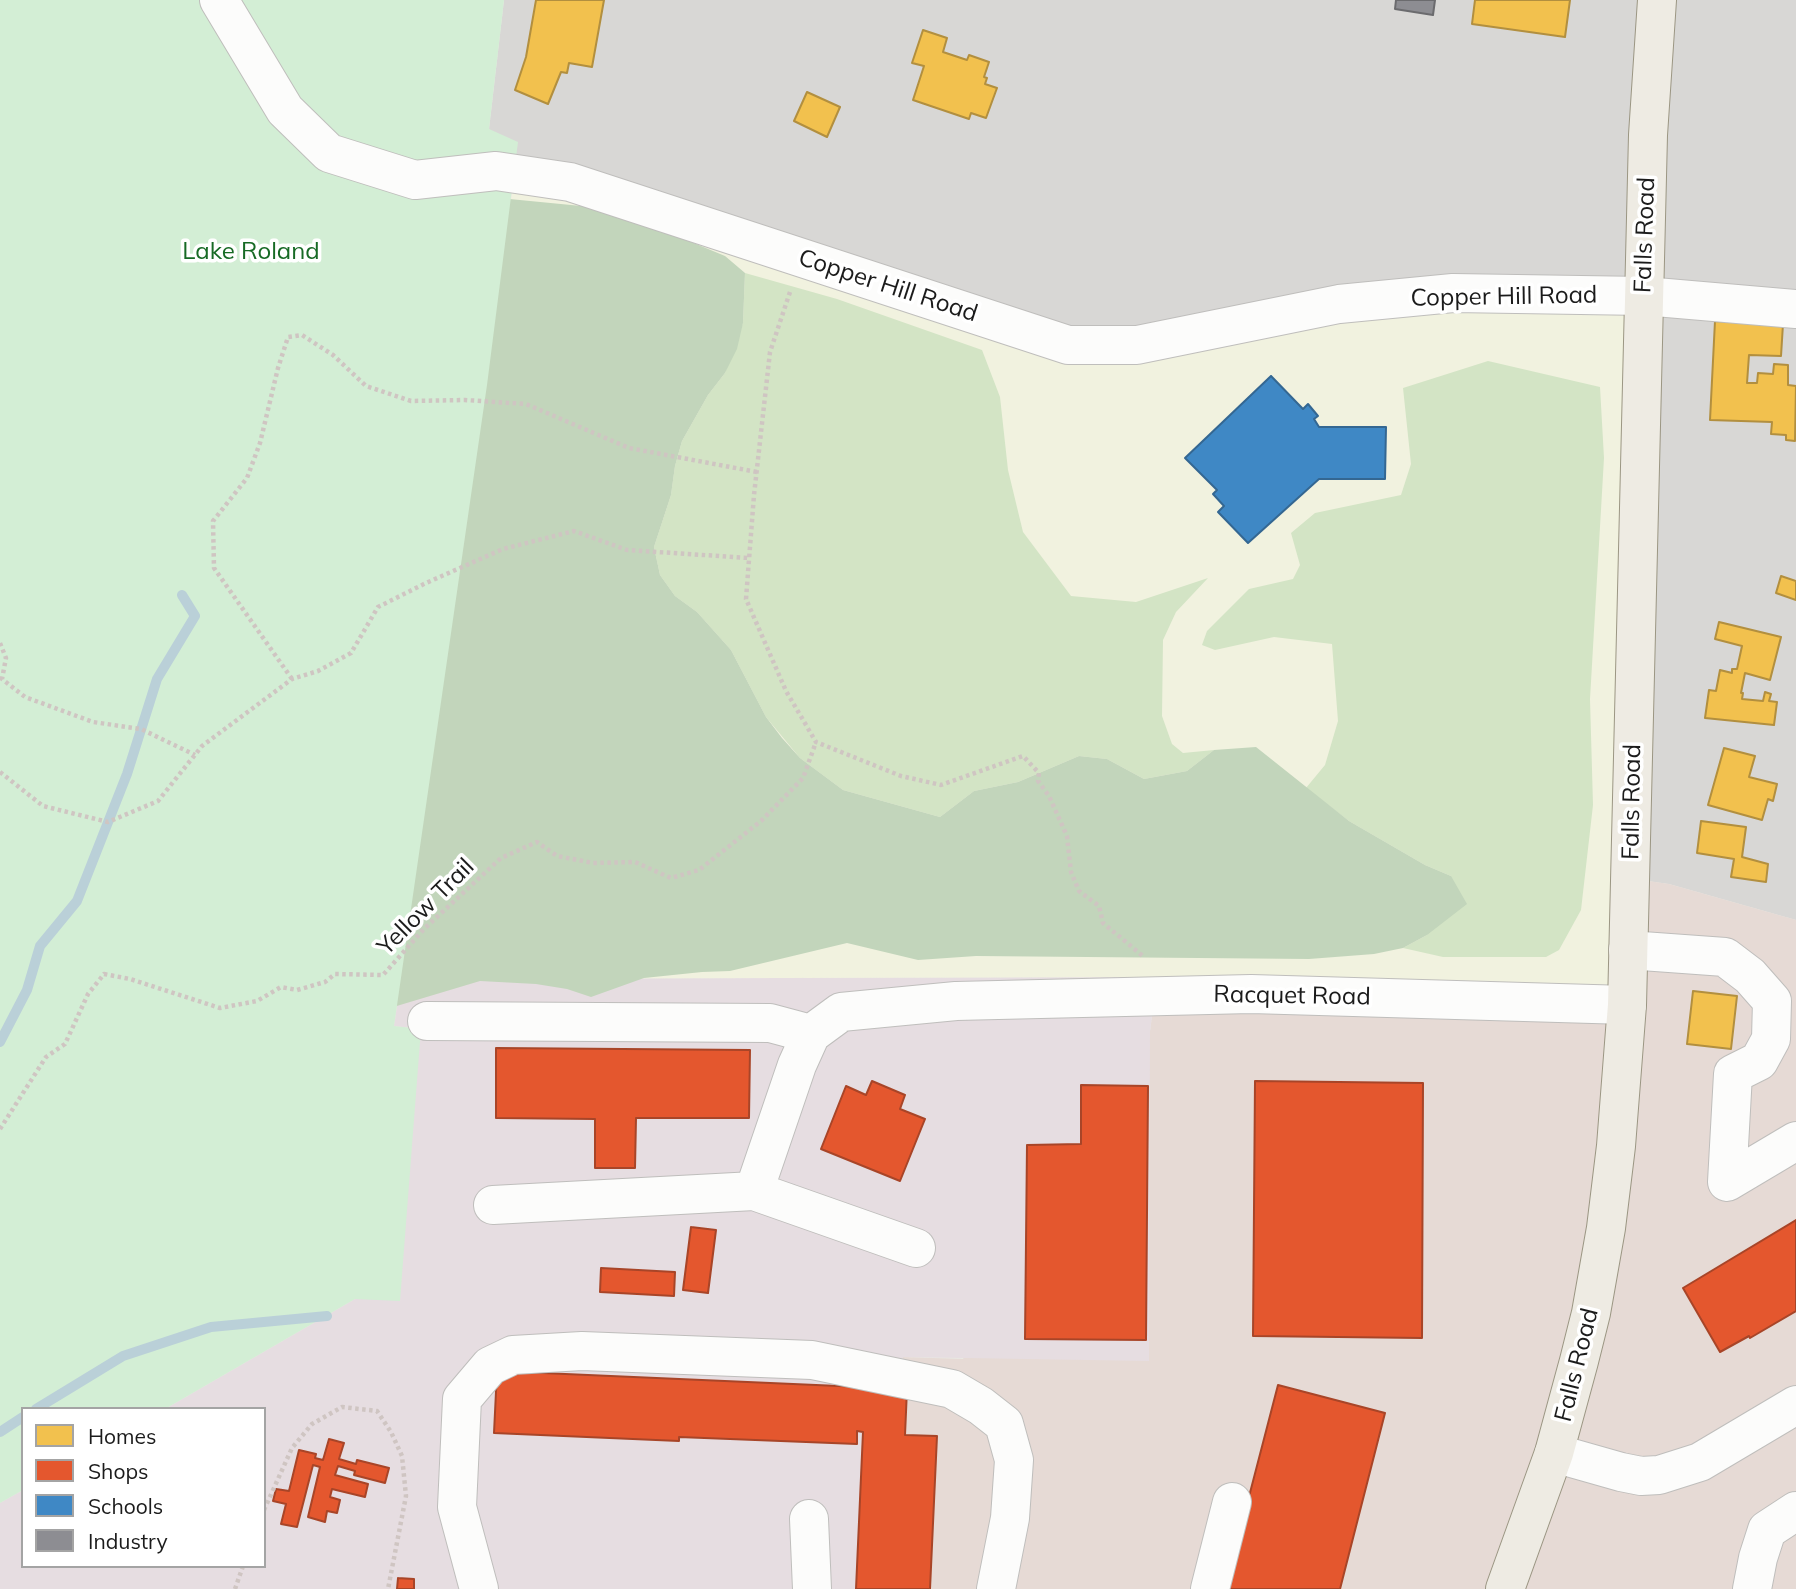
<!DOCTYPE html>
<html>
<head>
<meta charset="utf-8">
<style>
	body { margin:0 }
	#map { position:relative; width:1796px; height:1589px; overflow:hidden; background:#e9e8e3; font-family:Mulish,sans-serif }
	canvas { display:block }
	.legend { position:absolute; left:21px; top:1407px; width:245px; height:161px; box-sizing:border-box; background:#fff; border:2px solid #a4a4a4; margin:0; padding:9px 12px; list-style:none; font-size:21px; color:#1b1b1b }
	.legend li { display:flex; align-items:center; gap:14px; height:35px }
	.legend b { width:35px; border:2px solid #a4a4a4 }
</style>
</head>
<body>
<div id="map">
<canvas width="1796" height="1589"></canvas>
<ul class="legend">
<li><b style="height:19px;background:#f2c14e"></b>Homes</li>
<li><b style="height:19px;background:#e4572e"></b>Shops</li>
<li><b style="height:19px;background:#3f88c5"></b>Schools</li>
<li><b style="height:19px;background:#8d8d92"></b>Industry</li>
</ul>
</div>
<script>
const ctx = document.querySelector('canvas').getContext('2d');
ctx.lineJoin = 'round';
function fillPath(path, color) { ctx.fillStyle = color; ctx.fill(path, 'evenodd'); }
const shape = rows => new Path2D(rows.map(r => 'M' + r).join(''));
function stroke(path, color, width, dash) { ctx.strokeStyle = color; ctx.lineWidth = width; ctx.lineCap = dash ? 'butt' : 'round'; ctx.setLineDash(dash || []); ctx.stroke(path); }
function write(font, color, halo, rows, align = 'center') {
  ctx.font = font + ' Mulish,sans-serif'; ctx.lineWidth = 7; ctx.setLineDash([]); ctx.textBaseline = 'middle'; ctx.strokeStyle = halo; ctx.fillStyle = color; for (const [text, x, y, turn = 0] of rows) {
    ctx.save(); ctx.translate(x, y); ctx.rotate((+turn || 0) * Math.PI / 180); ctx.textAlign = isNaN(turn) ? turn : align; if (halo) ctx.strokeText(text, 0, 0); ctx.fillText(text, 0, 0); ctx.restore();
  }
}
fillPath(shape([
	[504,0,1796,0,1796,920,1669,884,1626,878,1100,339,516,161,489,129]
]), '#d8d7d5');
fillPath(shape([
	[1626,878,1669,884,1796,920,1796,1589,896,1589,903,1357,963,1359,1150,1031,1155,992]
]), '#e6dad5');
fillPath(shape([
	[1157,977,1150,1032,1149,1361,903,1357,896,1589,0,1589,0,1503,23,1490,23,1566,264,1566,264,1409,165,1409,355,1299,421,1029,394,1026,401,979]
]), '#e6dde1');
fillPath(shape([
	[516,161,1100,339,1253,317,1639,299,1624,1001,1157,977,401,979,487,385]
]), '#f1f2df');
fillPath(shape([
	[745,273,837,299,982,350,1000,397,1008,470,1023,532,1071,596,1136,602,1208,578,1176,612,1163,640,1162,716,1172,744,1183,753,1214,750,1187,771,1144,779,1107,759,1079,756,1018,782,974,791,940,817,843,790,800,758,766,717,731,650,697,612,675,596,660,575,654,547,671,495,675,466,682,441,708,395,725,373,743,323],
	[1488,361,1600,387,1604,458,1590,699,1593,805,1581,910,1559,950,1546,957,1443,957,1403,948,1427,935,1451,876,1425,865,1349,821,1306,788,1325,765,1338,721,1332,644,1274,637,1215,650,1202,645,1207,631,1249,589,1293,579,1300,565,1291,533,1315,513,1401,495,1411,464,1403,388]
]), '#d3e4c5');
fillPath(shape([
	[0,0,489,197,612,209,725,256,745,273,743,323,737,349,725,373,708,395,682,441,675,466,671,495,654,547,660,575,675,596,697,612,731,650,766,717,782,738,800,758,843,790,940,817,974,791,1018,782,1079,756,1107,759,1144,779,1187,771,1214,750,1256,747,1349,821,1425,865,1451,876,1467,904,1427,935,1403,948,1374,954,1309,959,976,956,918,960,847,943,730,971,702,972,644,978,591,997,567,989,536,984,480,981,380,1011]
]), '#c2d5bb');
fillPath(shape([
	[0,0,504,0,489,129,518,142,487,385,394,1026,421,1029,400,1301,355,1299,165,1409,23,1409,23,1490,0,1503]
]), '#d3eed5');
const homes = shape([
	[536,0,604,0,592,67,569,63,567,73,561,72,548,104,515,90,526,57,536,0],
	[1475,0,1570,0,1565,37,1472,24,1475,0],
	[923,30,947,38,943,52,967,60,969,55,989,62,984,77,987,78,985,84,997,88,986,118,971,113,969,119,913,100,924,66,912,63,923,30],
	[807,92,840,107,827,137,794,121,807,92],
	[1715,321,1783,324,1781,356,1749,355,1747,383,1757,383,1758,373,1773,374,1774,364,1788,365,1788,385,1796,386,1795,441,1786,440,1786,435,1771,434,1772,422,1710,420,1715,321],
	[1781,576,1796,581,1796,600,1776,593,1781,576],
	[1719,622,1781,637,1770,680,1745,673,1741,693,1743,693,1742,699,1763,701,1765,692,1771,694,1769,701,1777,702,1774,725,1705,718,1709,690,1716,691,1720,670,1732,673,1732,669,1737,669,1742,646,1715,639,1719,622],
	[1724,748,1755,756,1749,777,1777,784,1773,801,1768,799,1762,820,1708,805,1724,748],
	[1701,821,1746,827,1742,857,1768,864,1766,882,1731,877,1734,859,1697,853,1701,821],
	[1693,991,1737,996,1731,1049,1687,1044,1693,991]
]);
fillPath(homes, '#f2c14e');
stroke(homes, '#b28f3f', 2);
const shops = shape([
	[496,1048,750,1050,749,1118,636,1118,635,1168,595,1168,595,1119,496,1118,496,1048],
	[872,1081,905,1095,900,1109,925,1119,900,1181,821,1149,846,1086,866,1095,872,1081],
	[1255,1081,1423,1083,1422,1338,1253,1336,1255,1081],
	[1081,1085,1148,1086,1146,1340,1025,1339,1027,1145,1081,1144,1081,1085],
	[1796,1220,1796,1311,1750,1338,1749,1336,1720,1352,1683,1288,1796,1220],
	[691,1227,716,1230,708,1293,683,1290,691,1227],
	[601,1268,675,1272,674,1296,600,1292,601,1268],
	[497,1371,907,1389,905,1435,937,1436,930,1589,856,1589,863,1432,857,1431,857,1444,679,1437,679,1441,494,1433,497,1371],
	[1278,1385,1385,1413,1340,1589,1225,1589,1278,1385],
	[329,1439,344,1443,339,1459,356,1464,357,1460,389,1468,385,1483,354,1475,355,1471,338,1466,335,1475,368,1484,365,1497,332,1489,330,1497,340,1500,337,1513,327,1511,325,1522,308,1517,320,1467,313,1465,297,1527,281,1524,286,1504,273,1501,276,1489,289,1491,299,1450,316,1454,315,1458,323,1460,329,1439],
	[398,1578,414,1579,414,1589,397,1589,398,1578]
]);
fillPath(shops, '#e4572e');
stroke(shops, '#a84528', 2);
const schools = shape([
	[1271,376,1303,409,1308,404,1318,416,1314,419,1319,427,1386,427,1385,479,1319,479,1248,543,1218,512,1224,506,1213,494,1217,490,1185,458,1271,376]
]);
fillPath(schools, '#3f88c5');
stroke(schools, '#346792', 2);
const industry = shape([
	[1396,0,1435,0,1433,15,1395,9,1396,0]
]);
fillPath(industry, '#8d8d92');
stroke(industry, '#6b6b6e', 2);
stroke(shape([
	[0,1042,27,990,40,946,77,901,127,774,157,679,195,616,182,595],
	[36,1409,123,1356,211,1327,327,1316],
	[0,1432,23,1417]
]), '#bad0d8', 10);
const minor = shape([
	[219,0,285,110,329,153,415,180,496,171,570,182,1068,345,1137,345,1339,304,1453,293,1644,296,1796,309],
	[1628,950,1725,957,1750,976,1772,1001,1771,1039,1759,1061,1733,1074,1727,1182,1796,1141],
	[427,1021,770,1023,811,1034],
	[754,1191,797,1065,811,1034,841,1012,956,1001,1251,994,1627,1005],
	[493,1205,754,1191,916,1248],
	[1554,1453,1621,1472,1641,1476,1659,1475,1700,1462,1796,1405],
	[809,1519,812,1589],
	[479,1589,457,1507,462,1399,490,1366,513,1355,582,1351,812,1360,952,1389,981,1406,1004,1424,1014,1460,1010,1518,996,1589],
	[1210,1589,1232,1502],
	[1752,1589,1758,1558,1767,1530,1796,1511]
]);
const major = shape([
	[1505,1589,1554,1453,1579,1361,1591,1313,1606,1228,1616,1146,1627,1005,1648,135,1657,0]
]);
stroke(minor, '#bfbebc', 40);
stroke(major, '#9b9683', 40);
stroke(shape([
	[790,292,770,352,754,495,746,599,786,691,816,742,901,776,941,785,1023,756,1039,773,1038,781,1049,796,1067,836,1071,872,1079,891,1099,906,1103,923,1144,957],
	[0,643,6,658,2,679,25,697,93,722,141,729,195,755],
	[292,679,214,568,213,521,247,478,260,443,278,368,288,337,302,335,333,355,366,386,411,401,465,400,526,404,629,448,757,472],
	[0,772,43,806,108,822,158,801,202,746,292,679,318,671,351,653,378,607,426,583,503,549,574,531,627,550,749,558],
	[0,1129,46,1057,65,1044,88,994,104,974,130,979,220,1008,257,1001,281,987,297,990,325,982,335,974,383,975,424,929,501,858,537,842,557,856,593,863,635,862,671,878,699,870,761,821,803,778,816,742],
	[264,1510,292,1448,312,1424,342,1407,377,1411,391,1432,402,1456,406,1496,388,1589],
	[235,1589,243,1566]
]), '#cfc5c2', 4.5, [3.5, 3.5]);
stroke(minor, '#fcfcfb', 38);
stroke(major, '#eeebe3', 38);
write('24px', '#1b1b1b', '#fff', [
	["Falls Road",1645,235,-88],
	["Copper Hill Road",888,286,18],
	["Copper Hill Road",1504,297,-1],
	["Falls Road",1632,802,-89],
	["Yellow Trail",426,907,-45],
	["Racquet Road",1292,996,1],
	["Falls Road",1577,1365,-76]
]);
write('24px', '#176a25', '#fff', [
	["Lake Roland",251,252]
]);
</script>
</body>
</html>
